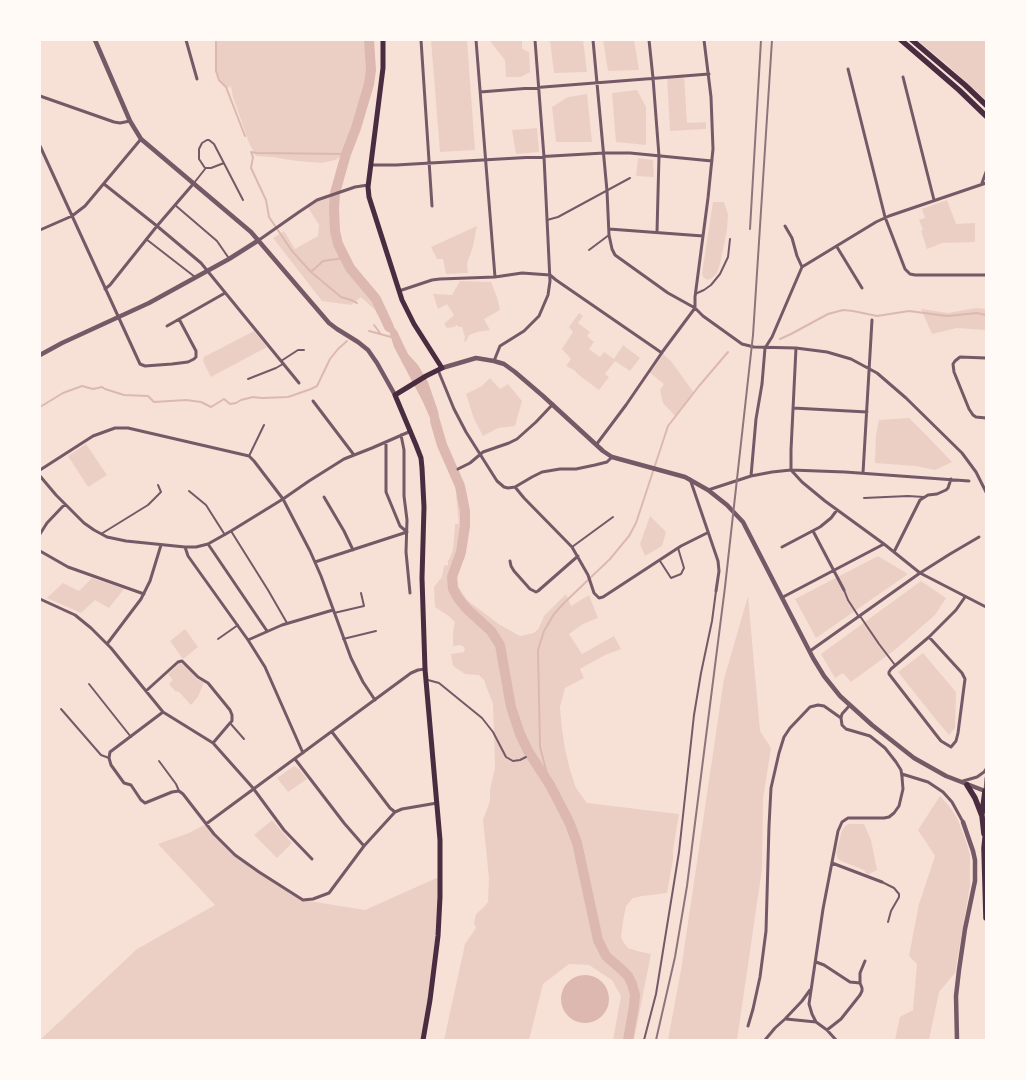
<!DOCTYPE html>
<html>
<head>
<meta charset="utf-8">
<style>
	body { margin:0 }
	#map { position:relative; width:1026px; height:1080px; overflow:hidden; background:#f7e1d7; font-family:"Space Grotesk",sans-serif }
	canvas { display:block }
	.frame { position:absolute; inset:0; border:41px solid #fffaf5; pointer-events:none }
</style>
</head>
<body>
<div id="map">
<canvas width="1026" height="1080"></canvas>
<div class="frame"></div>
</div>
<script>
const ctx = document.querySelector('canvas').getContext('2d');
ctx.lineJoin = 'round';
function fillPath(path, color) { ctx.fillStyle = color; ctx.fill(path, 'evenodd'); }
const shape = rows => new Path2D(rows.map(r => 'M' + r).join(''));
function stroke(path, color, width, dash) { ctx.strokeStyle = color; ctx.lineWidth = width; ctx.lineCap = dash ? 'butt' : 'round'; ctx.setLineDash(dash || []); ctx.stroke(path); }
fillPath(shape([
	[217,40,369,40,370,70,368,84,356,128,342,156,335,160,322,163,297,161,272,157,256,156,249,143,233,97,231,86,228,88,227,87,220,79,216,71],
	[431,40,467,40,475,150,440,152],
	[489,40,522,40,522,49,529,52,530,72,521,77,506,77,505,60],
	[550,40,583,40,587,72,554,73],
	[603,40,634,40,639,70,608,71],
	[917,40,986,40,986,100,945,63],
	[684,76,687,123,706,122,706,129,670,131,667,77],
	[637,90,646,107,646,145,616,142,612,93],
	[587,94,592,142,556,142,552,107,568,97],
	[537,128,539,152,516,154,512,130],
	[638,158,653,160,654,177,636,176],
	[335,193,334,209,335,231,338,244,350,268,376,299,384,314,377,315,376,311,361,297,351,305,322,301,273,238,284,231,295,249,318,236,319,225,307,206],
	[947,200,956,224,975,223,975,242,942,243,927,249,921,231,923,230,919,220,925,218,922,209],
	[713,202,724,202,728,214,727,230,720,264,717,273,712,278,707,280,703,277,702,273],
	[477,226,473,246,467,264,468,273,446,274,443,259,437,259,431,247],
	[460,281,491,282,497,297,500,310,484,319,490,330,477,332,469,335,466,342,464,341,465,337,462,327,459,327,457,325,454,327,447,328,444,324,454,315,447,304,438,309,433,294,452,295],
	[976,308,986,309,986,330,957,328,932,334,921,309,948,313],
	[579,313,583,316,578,323,590,332,587,336,594,342,589,349,600,357,604,352,614,359,623,345,640,358,630,371,615,361,605,374,609,377,599,390,580,376,574,370,566,366,571,359,562,349,573,332,569,327],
	[254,331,267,347,211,377,203,361,204,357],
	[662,353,671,361,694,393,675,416,663,403,660,390,664,384,649,372],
	[490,378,500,389,508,384,522,401,515,426,498,428,483,436,474,419,466,394,482,386],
	[909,418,928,437,952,462,935,470,916,466,875,463,876,435,879,420],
	[86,444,107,475,88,487,68,456],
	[461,493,463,509,461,539,465,557,457,575,458,586,467,600,500,625,520,636,534,633,539,628,544,616,566,594,571,606,589,595,598,618,583,624,569,634,582,654,614,636,621,649,605,655,580,669,584,678,565,688,560,707,562,729,565,749,570,770,576,788,587,803,679,814,673,850,673,860,667,893,642,896,633,898,626,906,623,921,621,937,624,943,628,948,637,951,651,954,634,1040,613,1040,621,996,612,980,589,965,569,964,543,984,529,1040,444,1040,465,944,476,928,474,923,476,914,483,908,488,902,489,878,483,820,490,801,490,790,495,767,493,704,486,686,484,680,479,675,465,674,453,666,451,654,464,652,465,648,461,645,453,646,453,632,455,622,450,617,435,607,434,587,442,577,444,566,448,565,448,560,449,560,453,550,455,524,459,524,456,495],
	[650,516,666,532,662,546,645,556,640,544],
	[878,556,908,574,816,638,795,599],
	[92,578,124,589,109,608,95,600,81,613,47,598,63,583,79,591],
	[921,581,946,598,935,615,896,649,851,682,843,673,835,678,821,654],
	[748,596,760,731,771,748,763,799,762,869,737,1040,668,1040,681,970,724,679],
	[185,629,198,647,183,659,170,641],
	[923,653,956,692,955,728,949,735,937,721,898,672],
	[180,663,185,665,198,680,204,682,198,697,191,705,178,691,176,692,169,684,173,680,168,674],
	[294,766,299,769,307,779,288,792,277,778],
	[940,796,949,806,957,818,966,841,970,855,970,886,955,973,939,992,929,1040,895,1040,900,1017,913,1010,917,964,909,956,919,904,935,856,918,830],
	[272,820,292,843,277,858,254,835],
	[206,824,235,855,303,900,365,910,441,876,440,916,423,1040,40,1040,137,949,215,905,158,844,189,833],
	[849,824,864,824,871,840,877,870,867,875,864,870,841,861,838,859,836,853,842,830,846,825]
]), '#ebcfc5');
fillPath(shape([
	[384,315,397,331,408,354,418,365,428,382,438,411,441,428,441,432,439,433,434,427,423,402,394,347],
	'561 999a24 24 0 1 1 48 0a24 24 0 1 1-48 0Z'
]), '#dcb8b0');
stroke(shape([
	[216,40,216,71,219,80,226,87,245,136],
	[346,154,256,153,251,152,253,157,251,168,266,200,269,217,292,251,311,272,341,297,351,300,357,303],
	[311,272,323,261,344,258],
	[374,325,380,333],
	[369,331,391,337],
	[780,339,791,334,828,314,843,310,853,311,877,316,909,311,947,316,977,313,986,315],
	[40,407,63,393,82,386,93,389,102,387,105,389,124,395,148,396,154,402,186,400,201,402,211,407,224,399,230,404,236,403,241,400,253,397,262,398,288,397,311,389,317,386,330,359,338,349,347,341],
	[550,785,540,747,538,650,544,631,554,614,564,603,610,559,629,536,636,523,668,426,699,386,728,352]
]), '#dcb8b0', 2);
stroke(shape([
	[369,40,371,70,369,84,356,128,346,154,335,193,334,209,335,231,338,244,350,268,376,299,389,327],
	[435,421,442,445,460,486,465,511,465,526,461,552,452,577,453,589,458,598,467,609,491,631,500,645,511,707,520,734,528,751,550,785,563,810,570,824,577,843,598,940,606,956,622,970,628,976,632,984,635,995,634,1006,628,1040]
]), '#dcb8b0', 10);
stroke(shape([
	[224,163,211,168,205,168,199,159,199,149,202,143,207,140,209,140,214,144,243,200],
	[194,183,205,169],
	[175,205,217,241,228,257],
	[547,220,558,217,630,178],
	[146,239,195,277],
	[589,250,609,235],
	[695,294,704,290,711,285,720,274,728,257,730,239],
	[281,361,298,350,304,350],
	[248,379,276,368,283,364],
	[249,456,264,425],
	[189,491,206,505,225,535],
	[864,498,908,496,924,497],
	[231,531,268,590,287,623],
	[101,534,148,505,161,492,158,485],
	[572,547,613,517],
	[660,561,671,578,681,574,684,568,678,548],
	[844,590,848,600,859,617],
	[334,613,364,606,361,593],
	[860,616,879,644,895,665],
	[218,639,238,625],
	[343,639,376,631],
	[428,680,439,683,482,718,493,732,506,757,513,761,520,760,526,757],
	[89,684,131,737],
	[61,709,101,755,109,758],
	[230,723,244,739],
	[159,761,176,784,179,791],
	[882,882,894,888,899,894,899,897,891,911,888,922],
	[644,1040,656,994,679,852,694,715,701,673,712,621,716,591]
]), '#755966', 2);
stroke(shape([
	[186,40,197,79],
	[421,40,432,206],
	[476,40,495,277],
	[593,40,607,191,609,235,612,249,615,255,668,293,695,308,703,316,742,344,754,347,796,348,827,352,851,359,877,373,906,398,962,453,976,472,986,492],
	[649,40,653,78,659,156,657,232],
	[848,69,885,217,905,269,910,274,915,275,986,275],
	[903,77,934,200],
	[480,92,709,74],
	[40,96,114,122,120,123,130,121],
	[40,146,140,364,145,366,172,364,188,362,194,359,196,357,196,351,179,319],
	[371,165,396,165,604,153,630,153,712,161],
	[982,183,986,172],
	[104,184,157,226,201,263,299,383],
	[785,226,792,238,797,256,802,267],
	[609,229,703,236],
	[40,230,72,216,85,206,141,139],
	[259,240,299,212,317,200,355,187,368,185],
	[837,247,862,288],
	[105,289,110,285,157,226,194,183],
	[399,291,432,280,440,279,495,277,522,273,550,275,556,280,662,353],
	[695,307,695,297,708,198,713,149,711,97,704,40],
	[167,326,225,293],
	[796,348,791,450,791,470,802,482,825,501,884,544,920,573,986,607],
	[986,358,960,357,955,361,953,364,954,372,969,409,973,415,976,417,986,418],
	[494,361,500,346,524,331,539,316,548,295,550,281,544,157,535,40],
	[438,370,454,409,466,432,497,481,504,487,508,488,515,487,532,477,542,472,560,469,576,469,595,465,607,462,612,457],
	[313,401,354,455],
	[793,408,867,412],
	[401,435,404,450,404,496,407,520,406,552,410,593],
	[386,442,386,492,400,526,407,532],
	[596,445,626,405,663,351,695,308],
	[458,469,470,463,483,452,509,443,517,439,536,422,553,404],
	[40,470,93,436,115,428,128,428,249,456,254,461,283,499,310,551,321,576,351,658,363,682,375,700],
	[863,473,872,320],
	[40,476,56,495,84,523,94,530,107,537,126,541,185,547,196,547,208,544,231,531,283,499,309,481,344,459,372,448,411,431],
	[751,476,756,419,762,384,765,348,772,337,802,267,876,222,889,216,986,183],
	[690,479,718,561,719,571,716,591],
	[515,487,524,498,572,547,588,575,594,593,599,598,603,597,681,546,707,533],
	[708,490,751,476,772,472,791,470,845,472,969,481],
	[324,497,344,531,353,550],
	[813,531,844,590],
	[40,534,47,523,65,504],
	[208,544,267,631],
	[185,547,188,556,248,640,265,667,303,753],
	[782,547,820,527,831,518,837,510],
	[40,551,68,567,144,594],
	[894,552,920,500,928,495,937,494,946,490,948,488,951,479],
	[510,561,511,566,514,571,530,589,536,592,538,591,578,556],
	[315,562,407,532],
	[783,597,884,544],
	[40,599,75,615,91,628,111,648,163,712,213,743,253,788,284,830,312,859],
	[929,637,962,673,965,679,958,733,956,741,951,747,941,741,937,736,889,674,889,672,891,669,929,637,956,610,965,597],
	[248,640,282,625,333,610],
	[107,644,141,599,150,581,161,545],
	[810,651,920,573,950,554,979,537],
	[146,691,178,662,182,661,198,677,208,683,230,710,232,715,232,721,230,723,213,743],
	[163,712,110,752,109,758,111,765,124,783,131,785,141,800,145,803,172,792,179,791,183,794,214,834,235,855,259,872,303,900,313,899,329,893,364,846,395,812,402,809,437,803],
	[332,732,390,808,395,812],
	[295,759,344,823,364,846],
	[902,774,928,782,943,792,952,802,963,822],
	[963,781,977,777,984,772,986,769],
	[985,791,986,778],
	[206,824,411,673,418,670,425,669],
	[832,863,882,882],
	[816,962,824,965,850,982,860,983,862,988,862,991,860,995,841,1019,827,1030],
	[860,983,860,973,865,961],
	[786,1019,816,1022],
	[748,1026,753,1009,760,977,766,931,769,826,771,788,779,753,784,737,790,728,810,707,818,705,824,706,841,718],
	[765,1040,775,1028,785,1019,802,1001,810,990],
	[836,1040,827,1030,816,1022,812,1014,809,1004,823,909,838,831,842,822,848,818,884,818,889,817,894,813,899,806,903,789,902,777,901,770,896,762,885,748,870,736,846,729,842,725,841,718,842,714,850,705]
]), '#755966', 3);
stroke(shape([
	[95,40,130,121,141,139,251,232,329,323,337,329,358,342,368,350,377,363,395,395],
	[40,355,62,343,149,303,229,259,259,240],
	[442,368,476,358,494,361,504,364,515,372,543,396,603,451,612,457,685,477,708,490,727,505,743,522,813,658,824,676,840,696,872,725,914,758,946,776,985,791],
	[957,1040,956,996,959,970,965,929,975,881,975,860,973,851,963,822]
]), '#755966', 4.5);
stroke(shape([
	[383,40,383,68,368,187,369,197,402,300,414,324,442,368,426,376,395,395,416,445,421,458,422,468,424,507,422,578,425,669,440,840,440,897,438,936,430,1000,423,1040]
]), '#4a2c40', 5);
stroke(shape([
	[901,40,959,90,986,116],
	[912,40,965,85,986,105],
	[967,785,975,798,982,816,984,834],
	[982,814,985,791],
	[986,829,984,848,986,918]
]), '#4a2c40', 5.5);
stroke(shape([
	[750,229,761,40],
	[656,1040,675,957,687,886,725,587,753,335,772,40]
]), '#8f747c', 2);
</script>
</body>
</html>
